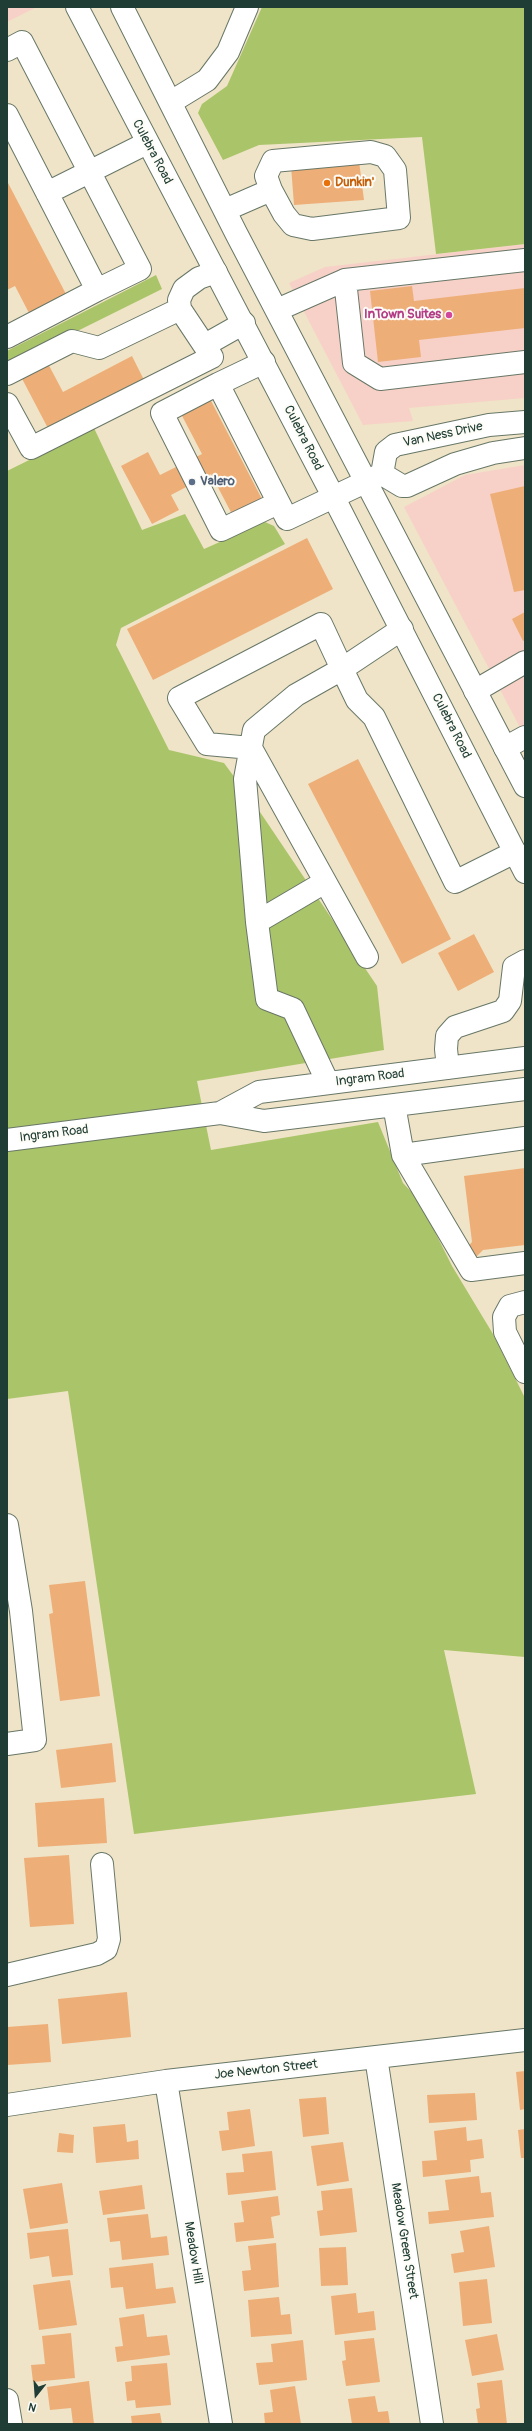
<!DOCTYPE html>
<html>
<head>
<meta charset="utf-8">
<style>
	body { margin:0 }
	#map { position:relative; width:532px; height:2431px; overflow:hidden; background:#efe4c7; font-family:Pangolin,sans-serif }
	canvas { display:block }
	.frame { position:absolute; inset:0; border:8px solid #1f3d34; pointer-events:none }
	.north { position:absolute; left:16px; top:2375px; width:40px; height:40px; -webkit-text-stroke:3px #fdfcf7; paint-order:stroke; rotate:197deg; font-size:11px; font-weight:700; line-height:16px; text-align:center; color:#1f3d34 }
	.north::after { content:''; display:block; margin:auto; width:14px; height:18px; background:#1f3d34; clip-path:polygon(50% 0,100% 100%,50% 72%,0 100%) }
</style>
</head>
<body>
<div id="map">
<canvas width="532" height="2431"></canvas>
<div class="frame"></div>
<div class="north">N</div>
</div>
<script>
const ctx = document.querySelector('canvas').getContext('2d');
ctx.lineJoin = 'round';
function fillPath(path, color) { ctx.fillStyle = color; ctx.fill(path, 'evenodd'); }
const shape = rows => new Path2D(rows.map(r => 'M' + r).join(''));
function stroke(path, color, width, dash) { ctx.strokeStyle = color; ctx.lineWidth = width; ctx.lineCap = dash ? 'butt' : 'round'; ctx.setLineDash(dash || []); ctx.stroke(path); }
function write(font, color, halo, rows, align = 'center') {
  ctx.font = font + ' Pangolin,sans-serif'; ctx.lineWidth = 4; ctx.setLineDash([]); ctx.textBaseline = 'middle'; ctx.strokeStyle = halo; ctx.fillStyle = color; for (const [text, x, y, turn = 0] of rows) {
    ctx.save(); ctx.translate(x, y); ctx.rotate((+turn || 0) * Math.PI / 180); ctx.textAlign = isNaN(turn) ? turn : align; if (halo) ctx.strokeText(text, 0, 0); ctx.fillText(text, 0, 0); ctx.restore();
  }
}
fillPath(shape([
	[7,7,37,7,7,22],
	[525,244,525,398,409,408,413,421,363,425,289,283,325,267],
	[525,465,525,737,404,507,465,475]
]), '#f7d1c7');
fillPath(shape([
	[262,7,525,7,525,244,436,254,422,137,259,145,223,160,198,113,202,104,227,86],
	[156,275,162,289,7,366,7,351],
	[94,428,142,530,185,514,204,549,265,522,274,526,285,544,121,628,116,645,169,750,224,763,260,812,377,986,384,1050,197,1081,211,1150,378,1122,403,1183,419,1200,452,1266,493,1334,525,1398,525,1657,444,1650,476,1794,134,1834,68,1391,7,1399,7,471]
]), '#aac469');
fillPath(shape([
	[359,161,364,200,294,205,291,166],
	[7,181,66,294,29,313,15,286,7,290],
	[412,286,414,301,525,288,525,328,419,340,421,357,378,362,370,291],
	[132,356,147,386,51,434,18,371,45,358,63,392],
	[208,395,264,503,234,518,211,474,171,495,179,510,152,524,121,466,148,452,160,475,202,454,179,410],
	[525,486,525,590,514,592,490,494],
	[307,538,333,589,153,680,127,629],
	[525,612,525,640,523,641,512,619],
	[358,759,451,939,402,964,308,784],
	[474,934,494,972,458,991,438,953],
	[525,1168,525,1245,483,1250,473,1260,464,1251,472,1242,464,1176],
	[85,1581,100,1696,60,1701,49,1614,53,1613,49,1585],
	[112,1743,116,1782,61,1788,56,1750],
	[104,1798,107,1843,38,1847,35,1803],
	[69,1855,74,1924,30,1927,24,1858],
	[127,1992,131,2037,62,2044,58,1999],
	[48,2024,51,2062,7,2065,7,2027],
	[525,2071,525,2109,520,2110,516,2072],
	[475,2093,477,2120,429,2123,427,2095],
	[326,2097,329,2134,303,2137,299,2099],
	[250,2109,255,2146,222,2151,219,2131,229,2130,227,2112],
	[125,2124,127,2142,138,2140,139,2159,96,2163,93,2127],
	[466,2127,467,2141,482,2139,484,2158,470,2160,471,2172,423,2177,422,2161,437,2160,434,2131],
	[525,2129,525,2158,521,2158,518,2130],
	[59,2133,74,2135,73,2153,57,2152],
	[343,2142,349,2181,317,2186,311,2146],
	[272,2151,276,2190,228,2195,226,2173,244,2172,242,2154],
	[479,2176,481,2193,491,2192,494,2217,429,2224,428,2212,449,2210,445,2180],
	[62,2183,68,2223,30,2229,23,2189],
	[142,2185,145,2209,103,2215,99,2191],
	[352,2188,357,2232,320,2236,317,2211,323,2210,321,2191],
	[278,2196,280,2215,271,2217,274,2238,236,2242,234,2223,244,2222,241,2201],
	[148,2214,151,2238,167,2236,169,2255,122,2260,120,2241,110,2242,107,2218],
	[489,2226,495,2267,454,2273,451,2254,464,2252,460,2231],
	[68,2229,73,2275,52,2277,49,2256,30,2259,27,2233],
	[276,2243,279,2287,244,2291,242,2271,251,2270,248,2246],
	[346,2247,348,2285,321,2286,319,2248],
	[153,2263,156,2289,173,2287,176,2303,126,2309,123,2287,111,2288,109,2268],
	[487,2279,492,2323,463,2326,459,2282],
	[70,2280,77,2325,39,2330,33,2285],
	[356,2293,358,2313,374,2311,376,2330,335,2335,331,2296],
	[279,2297,281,2315,290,2314,292,2334,251,2337,248,2300],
	[144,2314,147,2337,167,2335,170,2355,117,2362,115,2347,123,2346,119,2318],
	[71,2333,75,2378,33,2382,31,2365,45,2364,42,2336],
	[497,2334,504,2370,472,2376,465,2340],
	[374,2338,380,2382,346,2386,342,2361,346,2360,344,2341],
	[303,2340,307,2380,259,2385,256,2363,273,2362,271,2344],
	[167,2363,171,2405,136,2408,135,2400,127,2401,125,2382,132,2381,131,2366],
	[502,2380,507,2424,478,2424,476,2409,480,2408,477,2383],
	[89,2381,94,2424,73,2424,71,2408,50,2410,47,2387],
	[295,2386,301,2424,265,2424,264,2413,273,2412,270,2390],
	[375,2396,378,2412,388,2411,390,2424,352,2424,348,2399],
	[160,2413,162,2424,132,2424,131,2416]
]), '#eeae78');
const minor = shape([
	[7,50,22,42,140,269,97,290,7,115],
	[171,102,207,80,228,52,247,7],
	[47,193,147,143],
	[225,210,271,190,284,214,293,225,312,229,399,218,395,170,385,156,371,152,273,161,266,176,271,190],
	[345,280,354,363,380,379,525,362],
	[180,309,179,300,184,289,199,278,216,272],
	[277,310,345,280,525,260],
	[7,337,97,290],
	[205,345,244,323],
	[264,362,218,384,287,519,382,474],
	[7,374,72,341,99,348,180,309,212,357,31,448,7,404],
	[218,384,162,413,221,530,278,503],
	[382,474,386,452,395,445,489,425,525,422],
	[382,474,402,486,407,486,455,464,493,453,525,448],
	[475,691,525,662],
	[505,748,525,737],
	[257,922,325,882],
	[367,957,251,748,207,744,179,698,321,624,342,669,402,629],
	[448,1068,446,1049,447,1036,455,1027,503,1011,510,1001,514,967,525,961],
	[328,1083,293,1009,267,999,257,922,245,779,254,730,296,695,342,669,357,700,374,717,455,882,515,852],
	[394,1105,403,1155,471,1270,525,1263],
	[220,1113,259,1092,525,1058],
	[7,1140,220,1113,264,1121,525,1089],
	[403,1155,525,1138],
	[525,1302,510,1306,504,1317,505,1332,525,1372],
	[7,1525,21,1611,35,1740,7,1744],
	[7,1975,97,1954,106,1949,109,1939,102,1864],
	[376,2057,432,2424],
	[166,2081,221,2424],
	[7,2105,166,2081,525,2040],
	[7,2400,11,2424]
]);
const major = shape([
	[77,7,333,496,525,872],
	[122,7,236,233,525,786]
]);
stroke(minor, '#687767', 24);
stroke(major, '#687767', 24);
stroke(minor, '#fff', 22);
stroke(major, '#fff', 22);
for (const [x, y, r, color] of [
	[327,183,4,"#e8710a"],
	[449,315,4,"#d1479c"],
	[192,482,4,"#5c6f8a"]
]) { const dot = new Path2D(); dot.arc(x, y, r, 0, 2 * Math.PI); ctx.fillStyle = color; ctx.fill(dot); stroke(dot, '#fdfcf7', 1.5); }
write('13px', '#1f3d34', '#fdfcf7', [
	["Culebra Road",152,152,62],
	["Van Ness Drive",443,435,-12],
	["Culebra Road",303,438,63],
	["Culebra Road",451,726,63],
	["Ingram Road",370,1078,-7],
	["Ingram Road",54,1134,-7],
	["Joe Newton Street",266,2070,-6],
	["Meadow Green Street",404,2241,81],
	["Meadow Hill",193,2253,81]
]);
write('bold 13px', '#c56008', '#fdfcf7', [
	["Dunkin'",335,183]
], 'left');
write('bold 13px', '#b23c85', '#fdfcf7', [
	["InTown Suites",441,315]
], 'right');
write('bold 13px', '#4e5e75', '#fdfcf7', [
	["Valero",200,482]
], 'left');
</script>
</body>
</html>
